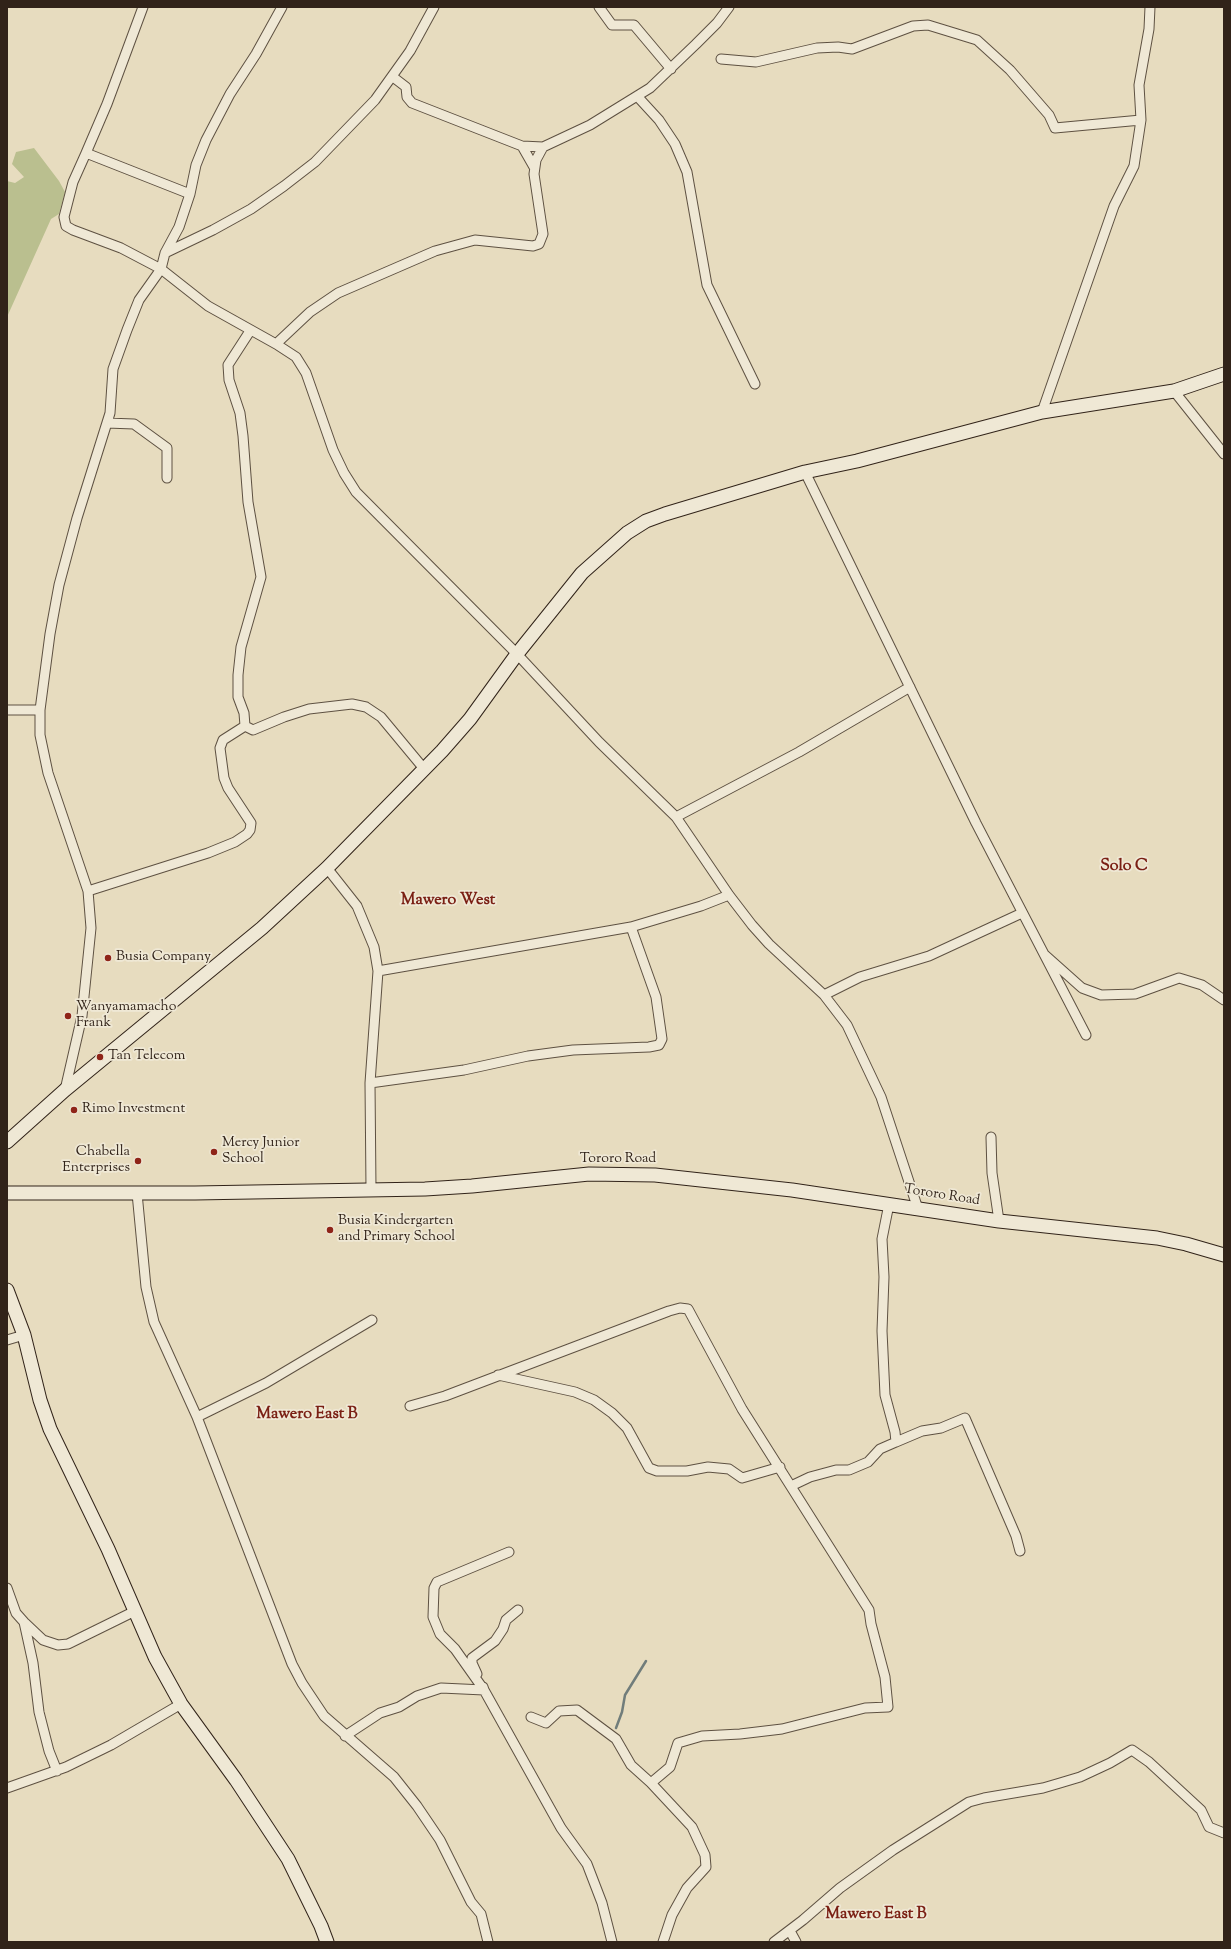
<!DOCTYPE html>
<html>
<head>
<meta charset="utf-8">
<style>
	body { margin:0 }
	#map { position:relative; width:1231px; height:1949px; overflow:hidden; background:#e7dcbf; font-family:"Sorts Mill Goudy",serif }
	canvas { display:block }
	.frame { position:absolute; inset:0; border:8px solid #312319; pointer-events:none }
</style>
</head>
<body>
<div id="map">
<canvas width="1231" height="1949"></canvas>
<div class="frame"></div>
</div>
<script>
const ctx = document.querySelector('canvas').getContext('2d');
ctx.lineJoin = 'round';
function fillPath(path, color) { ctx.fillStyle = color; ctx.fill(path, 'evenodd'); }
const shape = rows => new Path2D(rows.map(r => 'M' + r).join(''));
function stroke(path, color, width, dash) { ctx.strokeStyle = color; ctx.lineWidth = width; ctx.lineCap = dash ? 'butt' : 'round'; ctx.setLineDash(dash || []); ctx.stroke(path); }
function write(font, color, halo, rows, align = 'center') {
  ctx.font = font + ' "Sorts Mill Goudy",serif'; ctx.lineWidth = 3.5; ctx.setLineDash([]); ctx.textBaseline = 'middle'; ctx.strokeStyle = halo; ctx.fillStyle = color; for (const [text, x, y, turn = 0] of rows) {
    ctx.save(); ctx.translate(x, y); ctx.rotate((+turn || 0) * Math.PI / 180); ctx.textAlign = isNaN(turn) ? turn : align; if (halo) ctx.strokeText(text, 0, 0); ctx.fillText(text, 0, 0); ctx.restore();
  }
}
fillPath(shape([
	[34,148,59,181,65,192,59,214,51,219,7,317,7,181,15,183,24,177,12,164,16,152]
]), '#babf8f');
stroke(shape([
	[616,1728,622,1712,625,1695,646,1661]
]), '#717d7b', 2.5);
const street = shape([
	[143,7,107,104,86,153,190,194],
	[599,7,612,25,634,25,671,69],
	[721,59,756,62,817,48,838,47,852,49,913,26,928,25,977,40,1010,70,1049,115,1055,128,1141,120],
	[393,77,406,87,407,97,412,103,522,146,543,147],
	[637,96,659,120,675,144,687,172,707,285,755,384],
	[522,146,534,167],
	[86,153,73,182,64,217,66,226,73,230,121,248,161,269,208,306,276,344,296,357,306,373,333,450,344,473,356,492,517,654,599,742,676,817,729,895,752,925,769,944,824,995,847,1025,881,1097,918,1209],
	[165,253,213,230,251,209,284,186,315,162,375,100,410,51,434,7],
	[250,331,228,365,229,380,240,413,243,436,248,502,261,577,241,647,238,675,238,697,244,713,245,726,253,730,284,717,309,709,352,704,366,707,381,717,425,770],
	[276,344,310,312,338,293,435,251,475,240,533,246,539,244,543,234,534,174,536,160,543,147,590,125,650,88,696,44,717,23,729,7],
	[1174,391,1224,454],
	[1042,412,1114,206,1134,166,1141,120,1139,85,1149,29,1150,7],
	[107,423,134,424,167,448,167,478],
	[805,472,976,823,1086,1035],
	[7,710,40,710],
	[676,817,799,752,910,687],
	[327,868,357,906,374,947,378,971],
	[88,891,208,853,235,842,247,834,250,830,251,823,228,788,224,778,220,748,223,740,245,726],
	[1045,955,1082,988,1101,995,1135,994,1179,978,1202,985,1224,1000],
	[824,995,860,977,929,956,1022,913],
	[370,1083,464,1070,528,1056,573,1050,649,1047,659,1045,662,1039,656,997,631,927],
	[65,1090,82,1016,91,928,88,891,48,773,40,735,40,710,50,634,59,585,77,518,110,413,113,369,127,330,139,300,161,269,165,253,179,227,190,194,196,165,206,140,230,94,256,54,282,7],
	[991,1137,992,1173,999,1221],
	[371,1189,370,1083,378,971,631,927,701,906,729,895],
	[137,1193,146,1287,154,1322,197,1417,292,1664,302,1683,324,1716,394,1777,417,1806,440,1840,471,1902,481,1914,488,1942],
	[7,1340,24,1335],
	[498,1375,575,1392,594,1400,612,1413,627,1428,649,1468,657,1471,687,1471,708,1467,729,1469,742,1478,780,1467],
	[410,1406,445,1396,669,1311,680,1308,688,1309,742,1409,869,1610,871,1624,885,1677,888,1707,865,1708,782,1729,740,1734,702,1736,678,1743,670,1767,651,1783,692,1827,705,1855,706,1867,687,1888,672,1915,663,1942],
	[197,1417,266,1383,372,1320],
	[896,1442,922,1431,941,1428,965,1418,1016,1536,1020,1551],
	[791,1486,810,1477,836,1470,849,1470,868,1462,880,1449,896,1442,895,1432,885,1395,882,1331,884,1277,882,1239,889,1204],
	[509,1552,437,1582,434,1588,433,1617,440,1634,455,1649,484,1690,561,1828,587,1864,602,1903,612,1942],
	[7,1588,16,1613,24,1622,43,1640,58,1645,68,1644,135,1611],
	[24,1622,33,1663,39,1712,49,1751,57,1771],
	[477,1674,472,1663,472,1658,495,1641,503,1629,506,1620,518,1610],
	[531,1717,546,1723,559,1711,577,1710,616,1739,631,1765,651,1783],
	[345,1736,380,1713,399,1707,417,1696,441,1688,484,1690,483,1687],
	[7,1788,66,1767,111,1745,181,1704],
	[790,1931,796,1942],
	[774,1942,803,1920,840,1888,893,1850,969,1802,984,1798,1043,1788,1060,1783,1080,1777,1110,1763,1132,1750,1149,1762,1201,1810,1209,1827,1224,1833]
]);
const secondary = shape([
	[7,1142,65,1090,262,928,327,868,442,751,470,719,517,654,582,573,627,533,646,521,665,514,805,472,857,461,1042,412,1174,391,1224,374],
	[7,1193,195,1193,425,1189,472,1186,589,1174,655,1175,792,1190,999,1221,1157,1238,1186,1244,1224,1255],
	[7,1290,24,1335,40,1400,50,1429,108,1549,155,1657,181,1704,236,1780,288,1859,321,1926,327,1942]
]);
stroke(street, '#5e5142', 11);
stroke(secondary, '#312319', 15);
stroke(street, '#efe8d5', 9);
stroke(secondary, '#efe8d5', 13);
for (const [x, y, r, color] of [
	[108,958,4,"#8f2418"],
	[68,1016,4,"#8f2418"],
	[100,1057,4,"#8f2418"],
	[74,1110,4,"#8f2418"],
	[214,1152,4,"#8f2418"],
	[138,1161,4,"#8f2418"],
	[330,1230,4,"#8f2418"]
]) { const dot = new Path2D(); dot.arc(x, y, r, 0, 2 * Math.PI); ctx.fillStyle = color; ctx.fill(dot); stroke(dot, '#efe8d5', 1.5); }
write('14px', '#312319', '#efe8d5', [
	["Busia Company",116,958],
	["Wanyamamacho",76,1008],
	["Frank",76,1024],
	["Tan Telecom",108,1057],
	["Rimo Investment",82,1110],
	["Mercy Junior",222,1144],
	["School",222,1160],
	["Chabella",130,1153,"right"],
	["Enterprises",130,1169,"right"],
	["Busia Kindergarten",338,1222],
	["and Primary School",338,1238]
], 'left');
write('14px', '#312319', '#efe8d5', [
	["Tororo Road",618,1160],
	["Tororo Road",942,1196,9]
]);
write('bold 16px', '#7a1f14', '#efe8d5', [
	["Solo C",1124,867],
	["Mawero West",448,901],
	["Mawero East B",307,1415],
	["Mawero East B",876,1915]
]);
</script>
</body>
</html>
